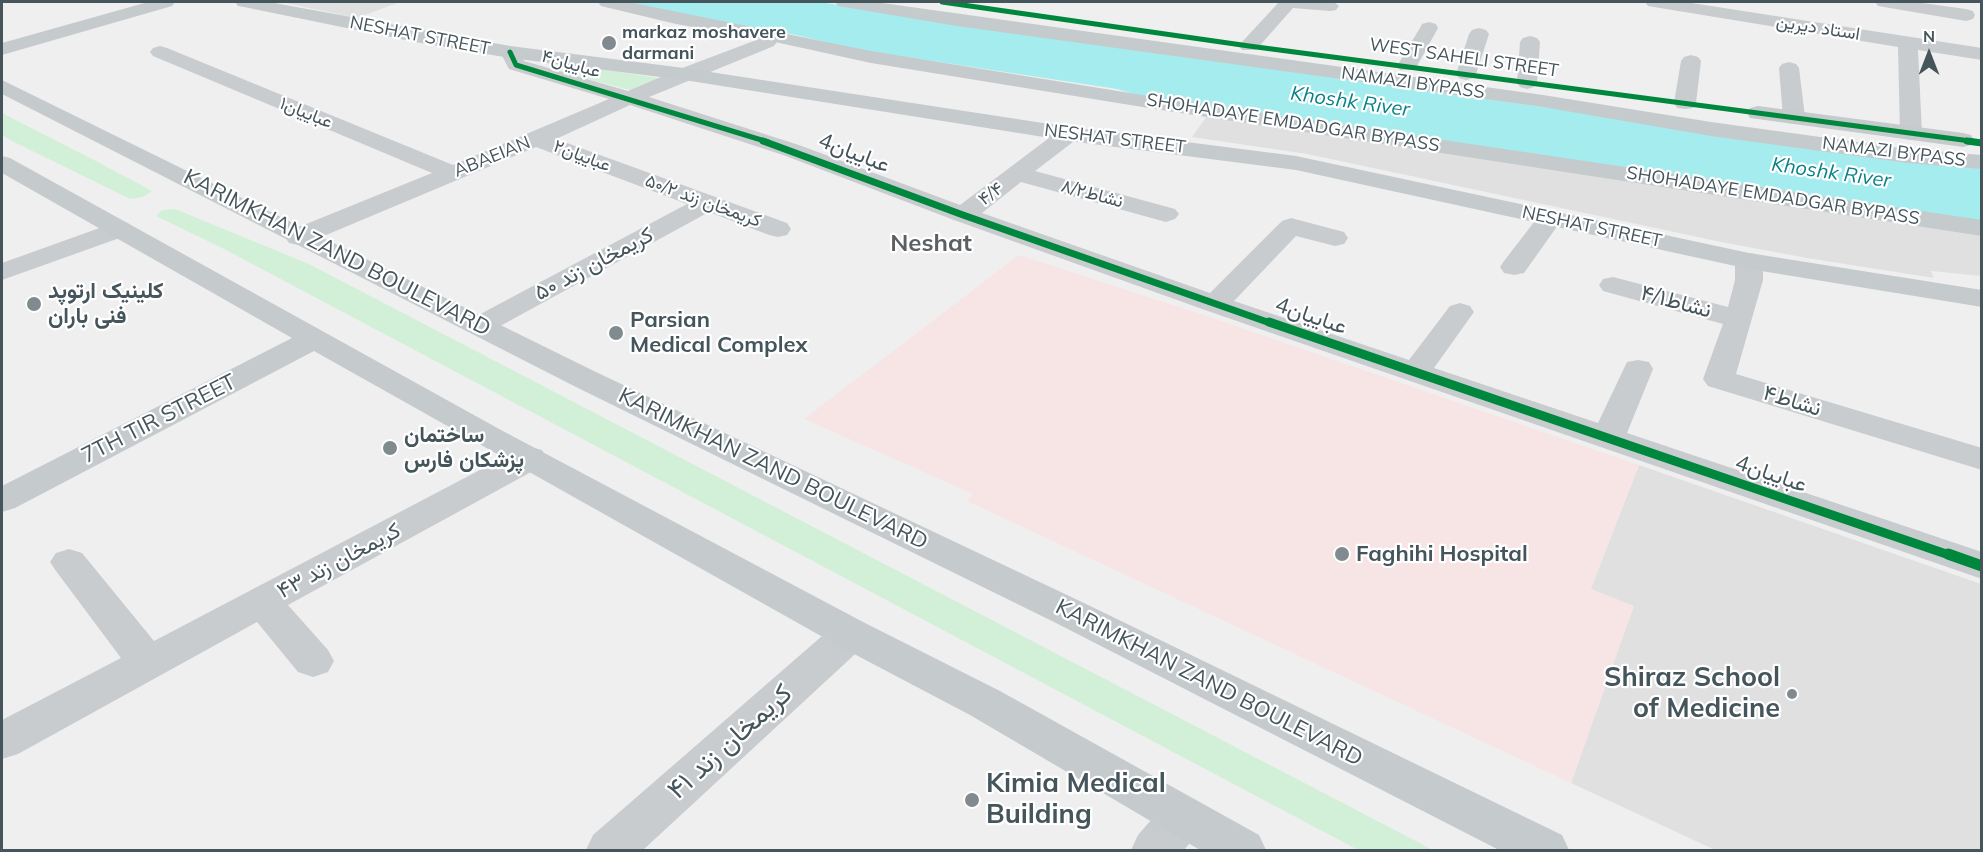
<!DOCTYPE html>
<html>
<head>
<meta charset="utf-8">
<style>
	body { margin:0 }
	#map { position:relative; width:1983px; height:852px; overflow:hidden; background:#f0efef; font-family:Mulish,sans-serif }
	canvas { display:block }
	.frame { position:absolute; inset:0; border:3px solid #45555c; pointer-events:none }
	.north { position:absolute; left:1899px; top:24px; width:60px; height:60px; -webkit-text-stroke:4px #fff; paint-order:stroke; rotate:0deg; font-size:16px; font-weight:700; line-height:24px; text-align:center; color:#45555c }
	.north::after { content:''; display:block; margin:auto; width:21px; height:27px; background:#45555c; clip-path:polygon(50% 0,100% 100%,50% 72%,0 100%) }
</style>
</head>
<body>
<div id="map">
<canvas width="1983" height="852"></canvas>
<div class="frame"></div>
<div class="north">N</div>
</div>
<script>
const ctx = document.querySelector('canvas').getContext('2d');
ctx.lineJoin = 'round';
function fillPath(path, color) { ctx.fillStyle = color; ctx.fill(path, 'evenodd'); }
const shape = rows => new Path2D(rows.map(r => 'M' + r).join(''));
function stroke(path, color, width, dash) { ctx.strokeStyle = color; ctx.lineWidth = width; ctx.lineCap = dash ? 'butt' : 'round'; ctx.setLineDash(dash || []); ctx.stroke(path); }
function write(font, color, halo, rows, align = 'center') {
  ctx.font = font + ' Mulish,Vazirmatn,sans-serif'; ctx.lineWidth = 4.5; ctx.setLineDash([]); ctx.textBaseline = 'middle'; ctx.strokeStyle = halo; ctx.fillStyle = color; for (const [text, x, y, turn = 0] of rows) {
    ctx.save(); ctx.translate(x, y); ctx.rotate((+turn || 0) * Math.PI / 180); ctx.textAlign = isNaN(turn) ? turn : align; if (halo) ctx.strokeText(text, 0, 0); ctx.fillText(text, 0, 0); ctx.restore();
  }
}
fillPath(shape([
	[280,2,400,2,357,18],
	[1207,116,1981,234,1981,276,1931,271,1934,278,1807,258,1726,243,1307,154,1192,137],
	[1639,465,1981,584,1981,850,1715,850,1571,783,1633,606,1590,589]
]), '#e1e0e1');
fillPath(shape([
	[1019,255,1204,315,1639,465,1591,589,1634,606,1571,783,967,501,973,494,804,419]
]), '#f7e5e6');
fillPath(shape([
	[543,60,658,78,634,91,556,71],
	[2,113,96,161,152,191,143,197,130,199,10,140,2,135],
	[175,209,309,264,1433,850,1358,850,224,249,156,216,162,210]
]), '#d2f0d8');
fillPath(shape([
	[626,2,820,2,949,24,1981,168,1981,221,1144,97,1117,89,854,49,796,35,689,17]
]), '#a5ecef');
fillPath(shape([
	[1279,2,1334,2,1339,6,1336,10,1330,11,1293,8,1256,50,1242,50,1239,46,1242,42,1279,2],
	[1645,2,1685,2,1982,48,1982,60,1918,50,1922,133,1919,138,1911,140,1903,138,1900,133,1898,47,1654,7,1648,6,1645,2],
	[1875,2,1915,2,1966,9,1973,11,1975,15,1973,19,1966,21,1884,7,1878,6,1875,2],
	[1429,22,1436,24,1438,28,1417,66,1414,70,1400,70,1397,66,1420,28,1422,24,1429,22],
	[1479,28,1486,30,1489,34,1476,74,1473,78,1466,80,1459,78,1456,74,1469,34,1472,30,1479,28],
	[767,36,774,38,777,42,774,46,649,97,799,145,960,205,1061,129,1069,127,1077,129,1080,134,1077,139,1035,171,1175,209,1179,214,1175,219,1166,222,1021,182,982,213,1210,293,1282,221,1291,218,1344,232,1348,238,1344,244,1335,246,1296,236,1234,301,1409,360,1450,306,1460,303,1470,306,1474,312,1434,368,1598,423,1627,362,1638,360,1649,362,1653,369,1627,433,1982,552,1982,579,1205,310,954,220,783,155,630,105,556,139,787,223,791,229,787,235,778,237,769,235,709,212,491,331,481,334,471,331,466,325,471,319,687,204,536,147,307,243,298,245,289,243,285,237,289,231,432,173,153,56,150,52,153,48,160,46,167,48,453,165,609,99,509,69,500,52,503,48,517,48,524,61,628,91,677,70,767,36],
	[1530,36,1537,38,1540,42,1537,83,1534,87,1527,89,1520,87,1517,83,1520,42,1523,38,1530,36],
	[1691,55,1698,57,1701,61,1696,103,1693,108,1685,109,1677,108,1674,103,1681,61,1684,57,1691,55],
	[1789,62,1796,64,1799,68,1805,117,1802,122,1794,124,1786,122,1783,117,1779,68,1782,64,1789,62],
	[1550,210,1559,213,1563,218,1524,273,1514,275,1504,273,1500,267,1504,261,1541,213,1550,210],
	[119,221,128,223,132,229,128,235,2,280,2,263,119,221],
	[1749,253,1759,255,1763,261,1763,280,1736,374,1982,448,1982,470,1708,386,1703,379,1723,324,1603,291,1599,285,1603,279,1613,277,1728,307,1735,280,1735,261,1739,255,1749,253],
	[530,447,542,450,547,458,542,466,288,605,328,650,334,661,328,672,313,677,298,672,257,622,18,754,2,759,2,720,121,658,56,571,50,562,56,553,69,549,82,553,154,641,518,450,530,447],
	[851,619,865,623,871,634,865,645,643,850,586,850,593,835,837,623,851,619],
	[1182,798,1199,804,1205,818,1199,832,1184,850,1131,850,1138,835,1165,804,1182,798]
]), '#c8ccce');
fillPath(shape([
	[148,2,175,2,172,6,2,55,2,43,148,2],
	[235,2,269,2,510,46,684,68,1069,127,1296,156,1749,253,1982,290,1982,307,1749,269,1296,170,1069,141,684,80,510,58,415,42,244,7,238,6,235,2],
	[598,2,628,2,871,51,1161,98,1982,220,1982,236,1161,110,871,63,766,40,676,24,601,6,598,2],
	[835,2,875,2,1543,95,1711,122,1908,149,1982,155,1982,169,1908,163,1711,136,1543,107,957,26,844,7,838,6,835,2],
	[2,80,598,373,1084,603,1562,835,1569,850,1499,850,1056,623,576,387,2,94,2,80],
	[1758,106,1963,133,1971,135,1974,140,1971,145,1963,147,1750,118,1747,113,1750,108,1758,106],
	[2,156,10,158,501,430,865,623,1000,691,1259,835,1266,850,1200,850,970,715,837,645,314,351,15,508,2,512,2,486,292,338,2,173,2,156]
]), '#c5cacc');
stroke(shape([
	[942,2,1249,46,1978,142],
	[510,52,516,65,768,142]
]), '#00873e', 5);
stroke(shape([
	[763,141,963,215,1273,324],
	[1967,141,1982,143]
]), '#00873e', 7);
stroke(shape([
	[1269,322,1952,556]
]), '#00873e', 9);
stroke(shape([
	[1948,554,1982,566]
]), '#00873e', 11);
for (const [x, y, r, color] of [
	[609,43,8,"#818b8f"],
	[34,304,8,"#818b8f"],
	[616,333,8,"#818b8f"],
	[390,448,8,"#818b8f"],
	[1342,554,8,"#818b8f"],
	[1792,694,6,"#818b8f"],
	[972,800,8,"#818b8f"]
]) { const dot = new Path2D(); dot.arc(x, y, r, 0, 2 * Math.PI); ctx.fillStyle = color; ctx.fill(dot); stroke(dot, '#fff', 2); }
write('18px', '#45555c', '#fff', [
	["استاد دیرین",1818,28,9],
	["NESHAT STREET",420,36,11],
	["WEST SAHELI STREET",1464,58,8],
	["عباییان۴",571,64,16],
	["NAMAZI BYPASS",1413,83,8],
	["عباییان۱",306,113,22],
	["SHOHADAYE EMDADGAR BYPASS",1293,123,9],
	["NESHAT STREET",1115,139,7],
	["NAMAZI BYPASS",1894,152,7],
	["عباییان۲",582,156,21],
	["ABAEIAN",492,157,-22],
	["۴/۴",991,194,-37],
	["نشاط۸/۲",1092,194,15],
	["SHOHADAYE EMDADGAR BYPASS",1773,196,9],
	["کریمخان زند ۵۰/۲",703,201,20],
	["NESHAT STREET",1592,227,12]
]);
write('bold 18px', '#45555c', '#fff', [
	["markaz moshavere",622,33],
	["darmani",622,54]
], 'left');
write('italic 20px', '#0a8187', '#fff', [
	["Khoshk River",1350,102,8],
	["Khoshk River",1831,173,8]
]);
write('22px', '#45555c', '#fff', [
	["عباییان4",854,153,21],
	["KARIMKHAN ZAND BOULEVARD",337,253,27],
	["کریمخان زند ۵۰",594,264,-28],
	["نشاط۴/۱",1676,302,15],
	["عباییان4",1311,316,19],
	["نشاط۴",1792,401,17],
	["7TH TIR STREET",159,419,-27],
	["KARIMKHAN ZAND BOULEVARD",773,469,26],
	["عباییان4",1771,474,19],
	["کریمخان زند ۴۳",339,561,-28],
	["KARIMKHAN ZAND BOULEVARD",1209,683,27]
]);
write('bold 22px', '#45555c', '#fff', [
	["کلینیک ارتوپد",48,291],
	["فنی باران",48,316],
	["Parsian",630,320],
	["Medical Complex",630,345],
	["ساختمان",404,435],
	["پزشکان فارس",404,460],
	["Faghihi Hospital",1356,554]
], 'left');
write('bold 24px', '#5a6063', '#fff', [
	["Neshat",931,244]
]);
write('bold 27px', '#45555c', '#fff', [
	["Shiraz School",1780,678],
	["of Medicine",1780,709],
	["Kimia Medical",986,784,"left"],
	["Building",986,815,"left"]
], 'right');
write('27px', '#45555c', '#fff', [
	["کریمخان زند ۴۱",730,742,-42]
]);
</script>
</body>
</html>
